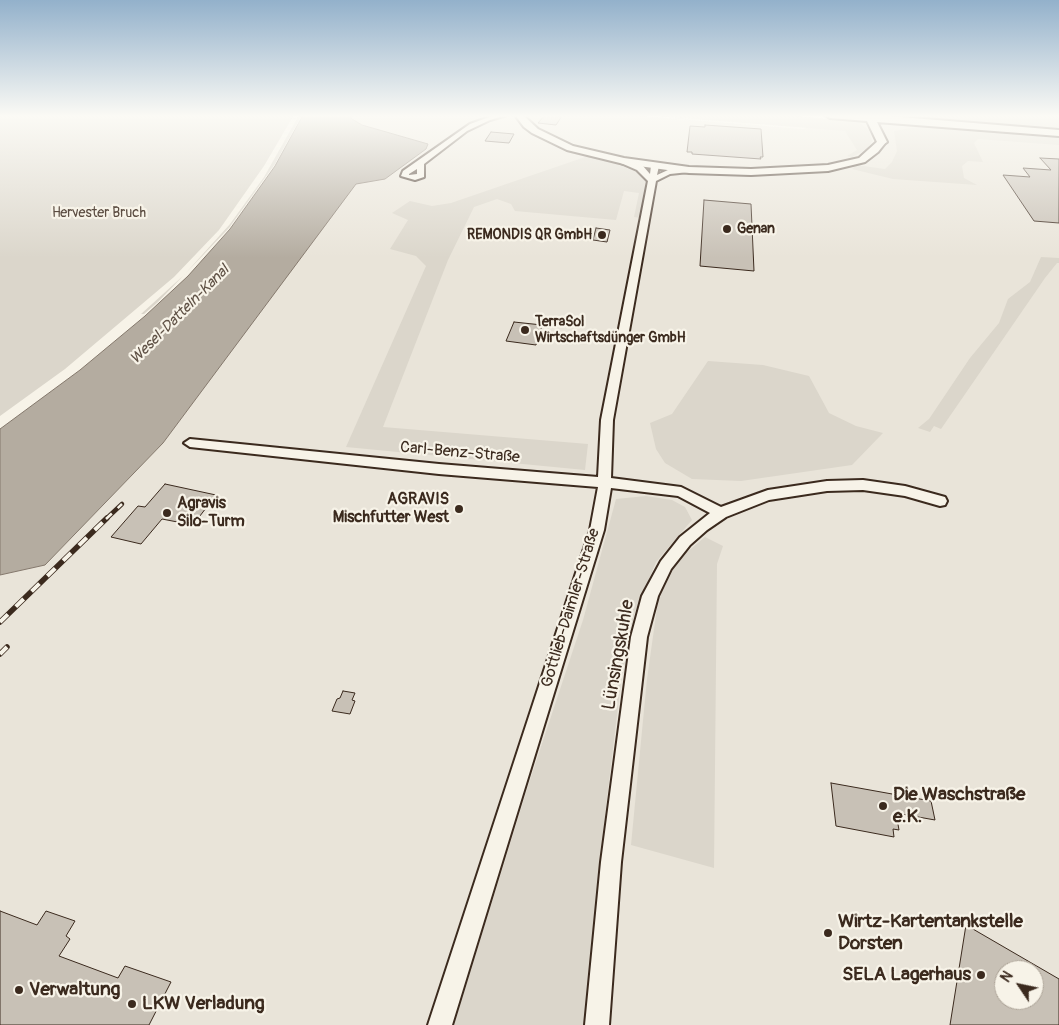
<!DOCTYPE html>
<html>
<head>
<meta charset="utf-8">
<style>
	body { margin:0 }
	#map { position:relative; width:1059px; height:1025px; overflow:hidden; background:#f7f3e8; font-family:Pangolin,sans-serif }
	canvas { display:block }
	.north { position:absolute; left:994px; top:960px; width:50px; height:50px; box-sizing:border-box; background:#f7f3e8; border:1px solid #aca397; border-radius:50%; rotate:304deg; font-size:14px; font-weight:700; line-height:20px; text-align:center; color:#3b2a1e }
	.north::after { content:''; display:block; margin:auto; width:18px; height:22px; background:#3b2a1e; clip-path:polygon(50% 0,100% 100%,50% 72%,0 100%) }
</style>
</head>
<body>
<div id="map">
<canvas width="1059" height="1025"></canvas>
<div class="north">N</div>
</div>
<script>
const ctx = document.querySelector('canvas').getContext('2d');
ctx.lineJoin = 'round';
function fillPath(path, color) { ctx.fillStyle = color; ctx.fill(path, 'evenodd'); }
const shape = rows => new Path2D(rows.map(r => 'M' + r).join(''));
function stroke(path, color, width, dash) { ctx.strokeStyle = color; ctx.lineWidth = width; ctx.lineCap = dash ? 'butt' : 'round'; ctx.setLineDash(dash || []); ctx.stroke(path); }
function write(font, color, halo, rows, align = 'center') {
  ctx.font = font + ' Pangolin,sans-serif'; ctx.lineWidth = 4.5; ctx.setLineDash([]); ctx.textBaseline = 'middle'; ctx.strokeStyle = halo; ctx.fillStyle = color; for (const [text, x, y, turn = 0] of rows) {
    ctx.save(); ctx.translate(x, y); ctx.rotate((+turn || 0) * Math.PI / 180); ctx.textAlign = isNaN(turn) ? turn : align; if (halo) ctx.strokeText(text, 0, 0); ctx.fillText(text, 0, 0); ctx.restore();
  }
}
fillPath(shape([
	[349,115,625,115,804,129,819,118,1059,137,1059,1025,0,1025,0,575,45,565,163,443,356,183,385,179,428,144,362,125,352,119],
	[1004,970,1034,970,1034,1000,1004,1000]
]), '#e9e4d9');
fillPath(shape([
	[0,115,294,115,264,166,219,230,174,277,65,369,0,416],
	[299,115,302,115,275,164,229,228,158,302,144,314,141,314,184,275,230,224,264,177],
	[645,115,787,115,860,123,869,130,872,141,867,149,852,157,847,156,857,150,845,131],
	[891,115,1059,115,1059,130,905,118],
	[916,127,1059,135,1059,145,978,139,974,143,983,162,968,161,962,166,964,178,977,185,893,179,852,169,856,165,885,169,892,162,897,151,894,131],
	[588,156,631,167,640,170,645,175,646,181,641,218,634,217,639,193,624,191,616,220,515,211,511,204,497,199,474,207,448,260,383,427,588,444,585,470,346,447,426,266,416,256,390,249,408,220,392,213,410,201,432,206,451,203],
	[1041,257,1059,258,1059,263,1057,263,1045,278,941,429,934,426,930,432,918,428,929,419,970,358,999,323,1008,299,1030,282],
	[708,361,763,365,809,376,829,413,856,426,883,433,852,465,741,481,692,479,665,463,656,449,650,423,672,414],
	[646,496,672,500,685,507,692,520,656,562,634,615,621,682,606,807,585,1025,454,1025,527,789,583,620,616,499],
	[705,537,723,546,717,564,714,868,631,845,647,679,658,601,668,576,680,558]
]), '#dbd6cb');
const water = shape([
	[303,115,349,115,352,119,362,125,428,144,426,149,385,179,356,184,163,443,45,565,0,575,0,429,80,370,145,316,188,276,230,229,275,166,303,115]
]);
fillPath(water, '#b4aca0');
stroke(water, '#84786c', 1);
const building = shape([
	[545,115,548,115,562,116,556,125,538,123,545,115],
	[705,125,761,129,763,157,760,157,761,159,692,154,692,152,687,152,690,126,705,127,705,125],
	[491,132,514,134,509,143,485,141,491,132],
	[1040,158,1059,159,1059,223,1034,221,1003,175,1030,177,1023,168,1051,170,1040,158],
	[704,200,751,204,754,271,700,266,704,200],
	[596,228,610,230,607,242,593,240,596,228],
	[514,322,542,325,536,345,506,341,514,322],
	[165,484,216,495,193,525,162,519,141,544,111,537,138,506,145,507,165,484],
	[343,691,355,693,352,700,355,701,350,714,332,711,337,699,340,698,343,691],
	[831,783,931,801,935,820,896,813,899,830,893,829,894,837,836,826,831,783],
	[0,911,37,925,46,911,75,921,66,936,70,939,59,956,118,978,125,966,171,982,149,1025,0,1025,0,911],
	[966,925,1059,979,1059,1025,950,1025,966,925],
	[1004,970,1034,970,1034,1000,1004,1000,1004,970]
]);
fillPath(building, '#c8c1b6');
stroke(building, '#3b2a1e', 1);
const minor = shape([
	[495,115,507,115,490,120,467,131,424,164,424,177,415,180,401,176,403,171,470,124,495,115],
	[417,169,417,174,409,175,409,174,417,169],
	[621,159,627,159,643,166,650,174,651,166,655,164,659,166,657,175,668,170,689,168,693,170,689,172,670,174,656,181,613,420,611,478,681,487,721,507,768,490,827,481,863,480,905,486,945,497,947,501,945,505,940,506,905,496,863,490,827,491,769,500,726,517,707,530,690,545,671,569,658,596,647,637,621,862,609,1025,585,1025,601,862,631,637,642,596,661,561,680,537,710,513,678,496,611,488,604,530,452,1025,428,1025,590,530,598,487,439,474,190,447,184,443,190,439,439,464,598,477,601,420,648,181,637,170,621,163,621,159]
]);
const tertiary = shape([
	[515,115,523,115,538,129,573,146,624,158,689,167,751,169,828,165,859,158,879,140,886,142,878,152,865,162,828,171,751,175,689,173,624,164,567,150,532,133,524,127,515,115]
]);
const primary = shape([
	[825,115,876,115,1059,130,1059,136,877,122,887,142,882,145,877,142,867,121,830,118,825,115]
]);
stroke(minor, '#3b2a1e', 4);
stroke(tertiary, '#3b2a1e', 4);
stroke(primary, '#3b2a1e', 4);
fillPath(minor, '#f7f3e8');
fillPath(tertiary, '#f7f3e8');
fillPath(primary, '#f7f3e8');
const railFar1 = shape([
	[106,519,122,504]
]);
const rail = shape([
	[0,622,107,518],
	[0,654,7,647]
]);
stroke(railFar1, '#3b2a1e', 4.5);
stroke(rail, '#3b2a1e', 5.5);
stroke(railFar1, '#f7f3e8', 2.5, [8]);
stroke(rail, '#f7f3e8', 4, [11]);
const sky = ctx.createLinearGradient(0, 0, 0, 258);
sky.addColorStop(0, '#93b1cb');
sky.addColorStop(0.45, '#fbfaf5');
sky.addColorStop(1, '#fbfaf500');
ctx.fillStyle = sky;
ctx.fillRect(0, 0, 1059, 258);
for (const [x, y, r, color] of [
	[727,229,5,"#3b2a1e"],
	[602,235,5,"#3b2a1e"],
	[525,330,5,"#3b2a1e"],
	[459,509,5,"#3b2a1e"],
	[167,513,5,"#3b2a1e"],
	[883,806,5,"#3b2a1e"],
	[828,933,5,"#3b2a1e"],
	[981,975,5,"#3b2a1e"],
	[19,990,5,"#3b2a1e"],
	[132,1004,5,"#3b2a1e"]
]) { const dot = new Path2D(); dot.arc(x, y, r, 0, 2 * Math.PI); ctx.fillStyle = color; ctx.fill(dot); stroke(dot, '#f7f3e8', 2); }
write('14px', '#5b4c41', '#f7f3e8', [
	["Hervester Bruch",99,213]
]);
write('bold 14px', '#3b2a1e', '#f7f3e8', [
	["Genan",737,229],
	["REMONDIS QR GmbH",592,235,"right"],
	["TerraSol",535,322],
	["Wirtschaftsdünger GmbH",535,338]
], 'left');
write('italic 15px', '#5f5145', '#f7f3e8', [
	["Wesel-Datteln-Kanal",180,315,-45]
]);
write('16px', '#3b2a1e', '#f7f3e8', [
	["Carl-Benz-Straße",460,453,5],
	["Gottlieb-Daimler-Straße",571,608,-73]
]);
write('bold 16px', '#3b2a1e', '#f7f3e8', [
	["AGRAVIS",449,500],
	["Mischfutter West",449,518],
	["Agravis",177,504,"left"],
	["Silo-Turm",177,522,"left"]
], 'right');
write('19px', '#3b2a1e', '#f7f3e8', [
	["Lünsingskuhle",619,655,-80]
]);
write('bold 19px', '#3b2a1e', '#f7f3e8', [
	["Die Waschstraße",893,795],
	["e.K.",893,817],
	["Wirtz-Kartentankstelle",838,922],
	["Dorsten",838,944],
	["SELA Lagerhaus",971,975,"right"],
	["Verwaltung",29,990],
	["LKW Verladung",142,1004]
], 'left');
</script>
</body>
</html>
